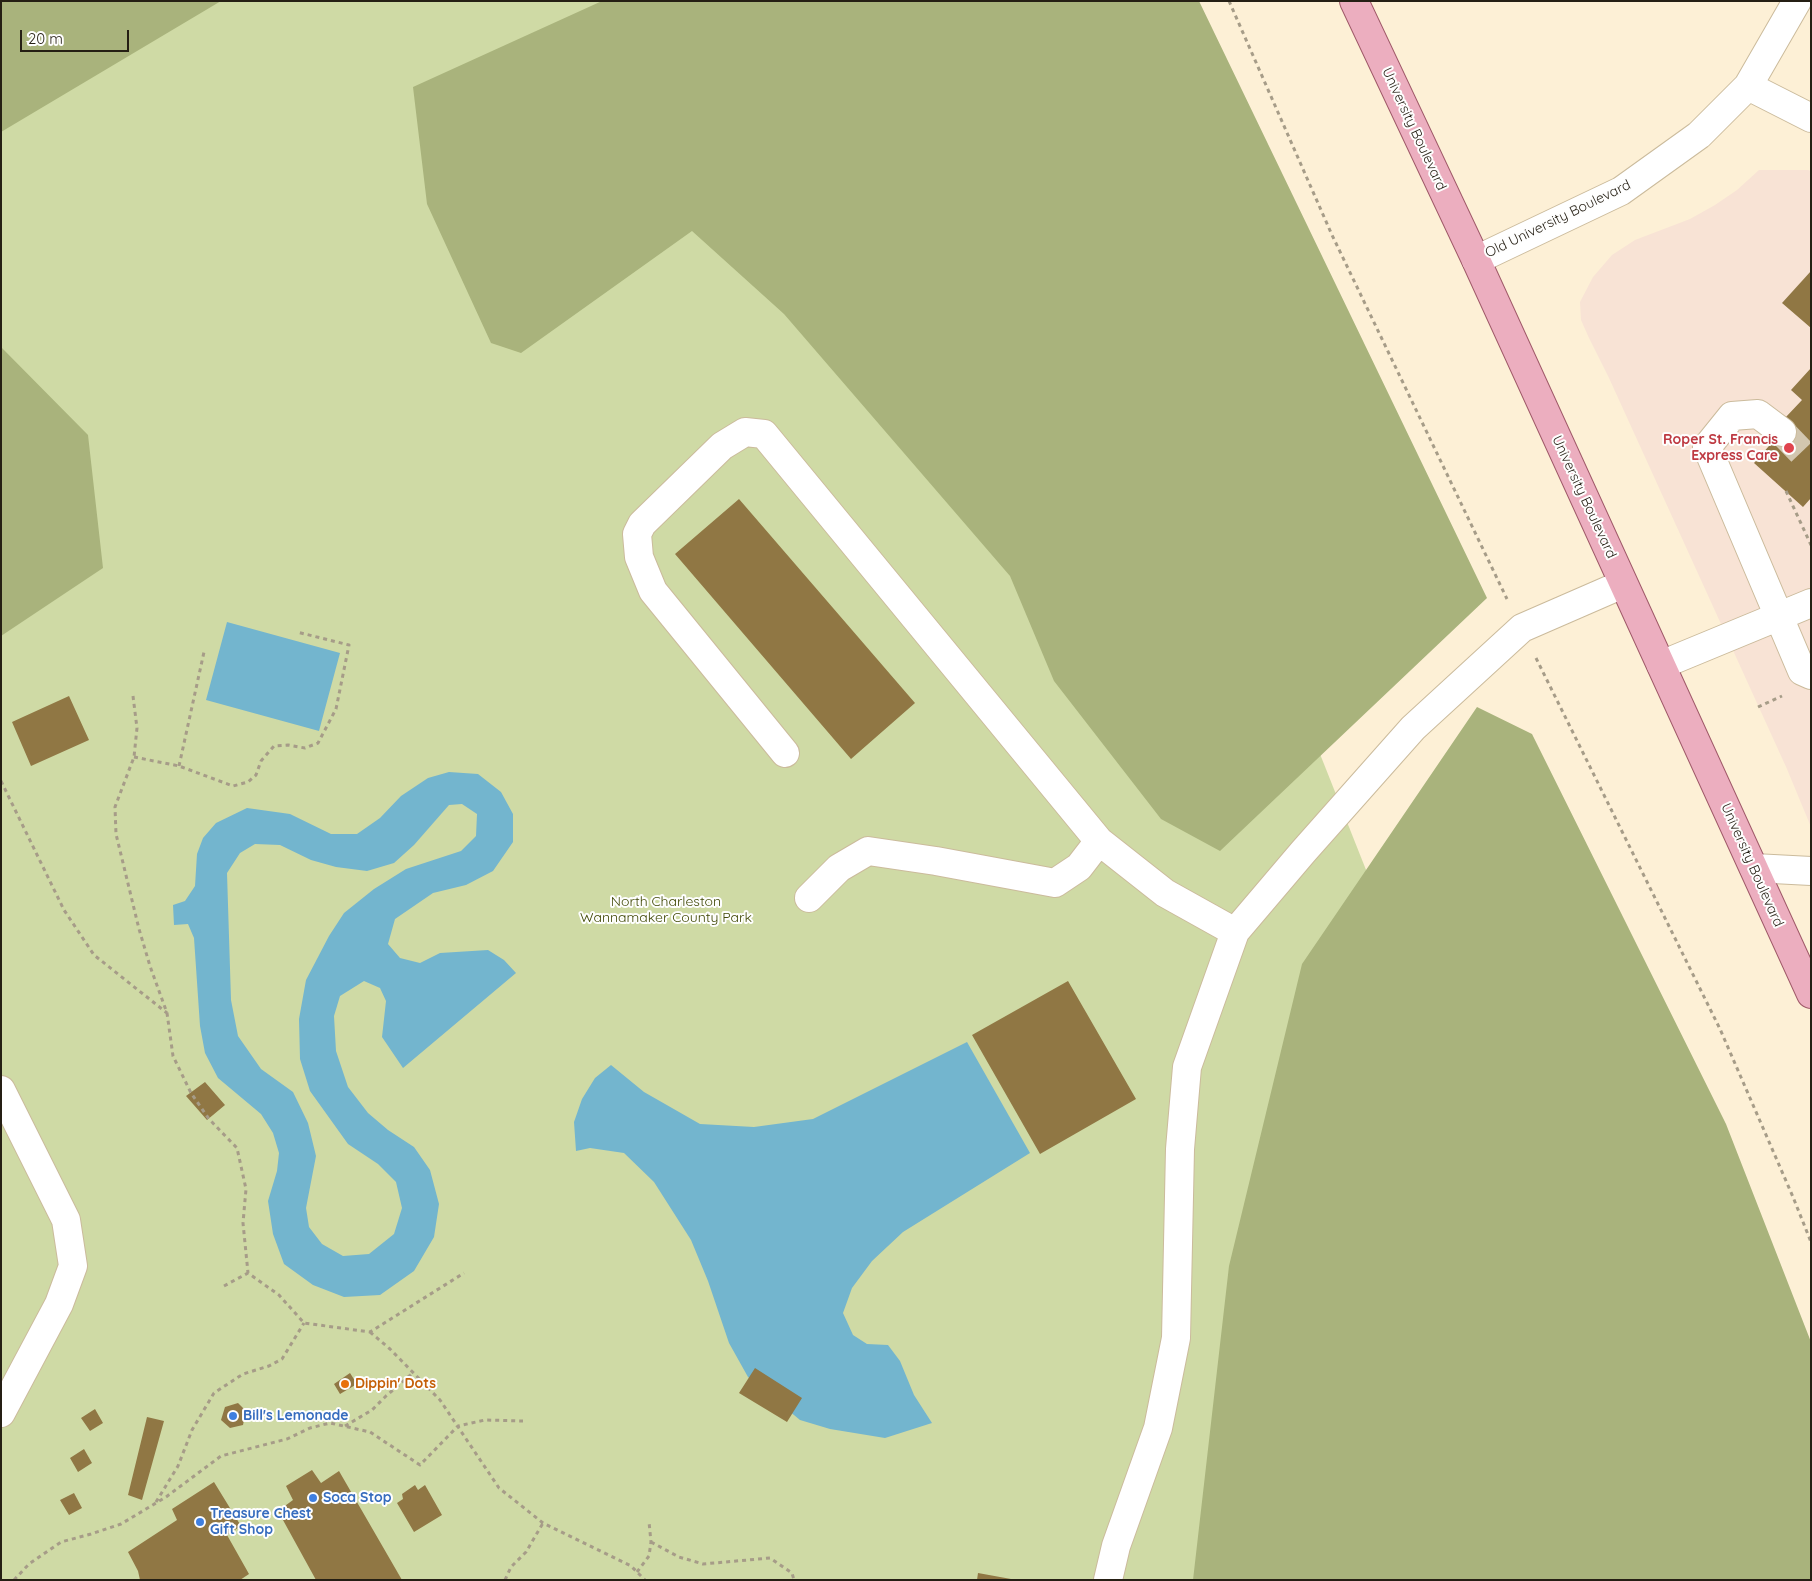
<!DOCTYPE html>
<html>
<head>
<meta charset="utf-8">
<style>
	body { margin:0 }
	#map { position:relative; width:1812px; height:1581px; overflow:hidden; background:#fdf0d6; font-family:Quicksand,sans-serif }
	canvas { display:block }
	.frame { position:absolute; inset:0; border:2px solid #251f14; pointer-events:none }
	.scale { position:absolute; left:20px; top:30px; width:109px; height:22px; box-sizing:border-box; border:2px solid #251f14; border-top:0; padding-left:6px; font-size:15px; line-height:18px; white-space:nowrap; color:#251f14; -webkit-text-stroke:4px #fefefe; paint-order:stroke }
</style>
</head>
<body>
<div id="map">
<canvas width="1812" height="1581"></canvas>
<div class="frame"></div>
<div class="scale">20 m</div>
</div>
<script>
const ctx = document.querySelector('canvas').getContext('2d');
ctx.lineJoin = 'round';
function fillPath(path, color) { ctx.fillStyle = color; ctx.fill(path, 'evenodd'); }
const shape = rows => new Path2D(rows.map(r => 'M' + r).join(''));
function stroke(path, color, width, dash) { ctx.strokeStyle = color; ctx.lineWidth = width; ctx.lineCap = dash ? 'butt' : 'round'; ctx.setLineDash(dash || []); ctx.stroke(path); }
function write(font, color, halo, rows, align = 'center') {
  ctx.font = font + ' Quicksand,sans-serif'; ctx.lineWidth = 4; ctx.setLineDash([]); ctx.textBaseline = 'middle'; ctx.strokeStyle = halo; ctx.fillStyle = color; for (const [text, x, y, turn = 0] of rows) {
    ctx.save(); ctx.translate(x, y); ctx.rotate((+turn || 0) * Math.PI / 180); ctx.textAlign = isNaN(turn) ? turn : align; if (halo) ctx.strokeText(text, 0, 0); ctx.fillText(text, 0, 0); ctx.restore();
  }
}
fillPath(shape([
	[1759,170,1808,170,1811,171,1811,827,1787,769,1609,378,1589,338,1581,320,1580,302,1593,277,1612,255,1635,240,1690,219,1715,205,1737,190]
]), '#f8e3d5');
fillPath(shape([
	[1,1,1021,1,1648,1580,1,1580]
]), '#cfdaa5');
fillPath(shape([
	[1,1,221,1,1,132],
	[602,1,1199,1,1487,598,1220,851,1161,819,1054,681,1010,576,784,314,692,231,521,353,491,343,427,204,413,87],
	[1,347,88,435,103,568,1,636],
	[1477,707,1532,734,1726,1124,1811,1342,1811,1580,1193,1580,1229,1266,1302,964]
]), '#a9b37c');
fillPath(shape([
	[227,622,340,653,319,731,206,700],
	[449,772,478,774,501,792,513,814,513,842,493,871,466,885,433,893,395,919,388,944,400,958,420,963,440,953,488,950,504,960,516,973,403,1068,382,1037,386,1001,380,988,364,981,340,996,334,1016,336,1051,348,1087,368,1113,388,1130,414,1147,430,1170,439,1204,434,1237,414,1271,380,1295,344,1297,313,1285,284,1264,273,1234,268,1201,277,1171,279,1153,273,1133,261,1114,218,1078,205,1053,200,1026,194,938,188,924,174,925,173,905,185,901,195,886,197,854,203,838,216,823,247,808,290,814,331,834,357,834,380,818,401,796,428,778],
	[462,804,477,814,476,836,461,851,406,869,374,889,344,913,329,936,306,980,299,1019,300,1059,310,1091,348,1144,378,1164,396,1182,402,1208,394,1234,369,1254,343,1256,322,1244,309,1227,306,1208,316,1156,308,1123,293,1092,261,1069,238,1036,231,1000,227,873,240,853,255,844,280,845,311,860,336,867,367,871,394,863,414,845,449,805],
	[967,1042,1030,1153,903,1232,872,1261,852,1288,843,1313,853,1335,867,1344,888,1345,900,1361,914,1395,932,1423,885,1438,830,1429,800,1420,748,1377,729,1343,708,1281,691,1240,654,1182,624,1153,590,1148,576,1151,574,1122,582,1099,595,1078,611,1065,644,1092,700,1124,754,1127,813,1119]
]), '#73b5ce');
fillPath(shape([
	[1811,271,1811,328,1782,303],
	[1811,368,1811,498,1803,507,1754,463,1790,422,1785,418,1802,400,1791,390],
	[739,499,915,703,851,759,675,554],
	[69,696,89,740,31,766,12,722],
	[1068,981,1136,1099,1040,1154,972,1035],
	[205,1082,225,1105,207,1120,186,1096],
	[755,1368,802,1398,787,1422,739,1393],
	[350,1373,357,1384,340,1394,334,1384],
	[238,1403,246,1411,243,1425,230,1428,221,1420,225,1407],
	[95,1409,103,1423,90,1431,81,1418],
	[147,1417,164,1421,142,1500,128,1495],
	[84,1449,92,1463,78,1472,70,1458],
	[312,1470,321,1483,339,1471,402,1580,316,1580,278,1511,293,1500,286,1486],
	[214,1482,241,1526,227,1535,249,1574,240,1580,140,1580,138,1571,128,1552,177,1520,172,1509],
	[415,1485,418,1490,425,1485,442,1515,414,1532,397,1503,403,1499,402,1494],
	[74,1493,82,1508,69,1515,60,1500],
	[978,1573,1011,1579,1011,1580,977,1580]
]), '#907744');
stroke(shape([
	[1782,432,1811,462]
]), '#d2c6af', 28, [28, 14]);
const minor = shape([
	[1748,86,1811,118],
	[1476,260,1621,191,1699,135,1748,86,1797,1],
	[1782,432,1758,414,1732,416,1707,447,1802,671,1811,675],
	[1661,665,1811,603],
	[785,753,653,591,639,557,637,534,642,524,722,446,745,432,764,434,1099,841,1165,893,1235,932],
	[1754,868,1811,871],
	[809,898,839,868,868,851,936,861,1055,883,1079,867,1099,841],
	[1,1090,66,1220,73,1266,59,1304,1,1413],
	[1108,1580,1116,1546,1158,1428,1176,1338,1180,1149,1187,1067,1235,932,1303,852,1413,728,1522,628,1623,584]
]);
const major = shape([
	[1354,1,1476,260,1811,994]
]);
stroke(minor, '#cbbb9c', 30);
stroke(major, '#9f5968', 30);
stroke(shape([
	[1229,1,1332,235,1507,599],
	[1786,491,1811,545],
	[1536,658,1720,1029,1793,1197,1811,1242],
	[133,696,137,728,134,757,115,807,116,834,139,929,150,966,167,1013,173,1056,191,1093,209,1119,237,1148,246,1189,243,1223,248,1273,279,1295,304,1323,370,1332,464,1273],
	[1758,707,1782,696],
	[134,757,179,766,233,786,248,782,256,775,261,761,274,746,288,745,305,748,318,743,336,709,349,645,297,632],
	[179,766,204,652],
	[1,781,64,910,94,955,167,1013],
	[224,1286,248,1273],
	[370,1332,390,1349,440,1400,499,1488,543,1523,631,1566,645,1580],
	[345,1426,372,1410,386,1396,414,1372],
	[156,1502,178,1466,192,1430,214,1393,243,1374,269,1366,282,1359,304,1323],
	[651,1542,679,1557,703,1564,770,1558,792,1573,794,1580],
	[637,1572,649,1556,651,1542,649,1522],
	[14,1580,29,1564,61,1542,91,1534,121,1524,166,1497,221,1456,287,1439,310,1428,330,1423,370,1432,420,1465,458,1426,485,1420,523,1421],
	[505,1580,511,1567,526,1552,543,1523]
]), '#a69c88', 3, [4, 4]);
stroke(minor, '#fff', 28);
stroke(major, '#ecaebf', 28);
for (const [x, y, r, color] of [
	[1789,448,6,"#e0444e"],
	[345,1384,5,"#e8710a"],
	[233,1416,5,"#3f7fe0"],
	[313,1498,5,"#3f7fe0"],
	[200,1522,5,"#3f7fe0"]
]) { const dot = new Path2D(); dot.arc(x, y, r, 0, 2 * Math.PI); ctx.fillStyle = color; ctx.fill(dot); stroke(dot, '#fefefe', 2); }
write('14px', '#251f14', '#fefefe', [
	["University Boulevard",1414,129,65],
	["Old University Boulevard",1558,219,-26],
	["University Boulevard",1584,497,65],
	["University Boulevard",1752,865,66]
]);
write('bold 14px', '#be3a42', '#fefefe', [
	["Roper St. Francis",1778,440],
	["Express Care",1778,456]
], 'right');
write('14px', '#414906', '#fefefe', [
	["North Charleston",666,902],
	["Wannamaker County Park",666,918]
]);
write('bold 14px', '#c56008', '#fefefe', [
	["Dippin' Dots",355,1384]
], 'left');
write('bold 14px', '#366cbe', '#fefefe', [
	["Bill's Lemonade",243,1416],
	["Soca Stop",323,1498],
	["Treasure Chest",210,1514],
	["Gift Shop",210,1530]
], 'left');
</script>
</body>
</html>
